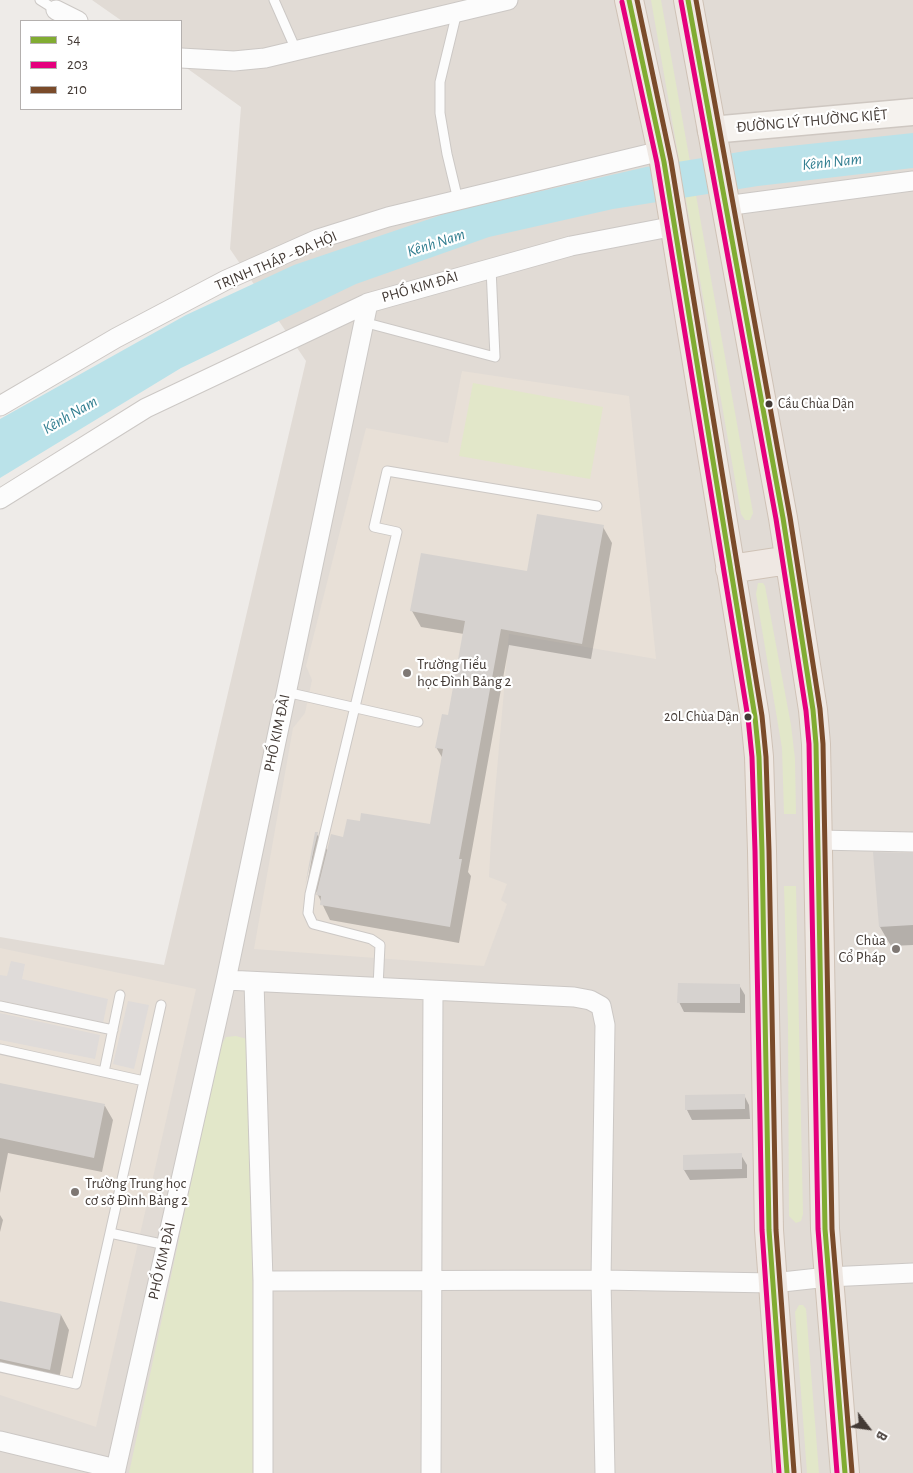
<!DOCTYPE html>
<html>
<head>
<meta charset="utf-8">
<style>
	body { margin:0 }
	#map { position:relative; width:913px; height:1473px; overflow:hidden; background:#eeebe8; font-family:"Alegreya Sans",sans-serif }
	canvas { display:block }
	.legend { position:absolute; left:20px; top:20px; width:162px; height:90px; box-sizing:border-box; background:#fff; border:1px solid #b4b0ae; margin:0; padding:6px 9px; list-style:none; font-size:15px; color:#433a35 }
	.legend li { display:flex; align-items:center; gap:10px; height:25px }
	.legend b { width:25px; border:1px solid #b4b0ae }
	.north { position:absolute; left:843px; top:1403px; width:50px; height:50px; -webkit-text-stroke:4px #fff; paint-order:stroke; rotate:120deg; font-size:14px; font-weight:700; line-height:20px; text-align:center; color:#433a35 }
	.north::after { content:''; display:block; margin:auto; width:18px; height:22px; background:#433a35; clip-path:polygon(50% 0,100% 100%,50% 72%,0 100%) }
</style>
</head>
<body>
<div id="map">
<canvas width="913" height="1473"></canvas>
<ul class="legend">
<li><b style="height:6px;background:#81ac32"></b>54</li>
<li><b style="height:6px;background:#e5007d"></b>203</li>
<li><b style="height:6px;background:#7a4b2a"></b>210</li>
</ul>
<div class="north">B</div>
</div>
<script>
const ctx = document.querySelector('canvas').getContext('2d');
ctx.lineJoin = 'round';
function fillPath(path, color) { ctx.fillStyle = color; ctx.fill(path, 'evenodd'); }
const shape = rows => new Path2D(rows.map(r => 'M' + r).join(''));
function stroke(path, color, width, dash) { ctx.strokeStyle = color; ctx.lineWidth = width; ctx.lineCap = dash ? 'butt' : 'round'; ctx.setLineDash(dash || []); ctx.stroke(path); }
function write(font, color, halo, rows, align = 'center') {
  ctx.font = font + ' "Alegreya Sans",sans-serif'; ctx.lineWidth = 4.5; ctx.setLineDash([]); ctx.textBaseline = 'middle'; ctx.strokeStyle = halo; ctx.fillStyle = color; for (const [text, x, y, turn = 0] of rows) {
    ctx.save(); ctx.translate(x, y); ctx.rotate((+turn || 0) * Math.PI / 180); ctx.textAlign = isNaN(turn) ? turn : align; if (halo) ctx.strokeText(text, 0, 0); ctx.fillText(text, 0, 0); ctx.restore();
  }
}
fillPath(shape([
	[92,0,913,0,913,1473,0,1473,0,937,164,965,306,361,230,249,241,107,181,64,181,21,122,21]
]), '#e1dbd5');
fillPath(shape([
	[462,371,629,396,656,659,509,634,491,838,489,877,507,884,501,900,507,904,484,966,254,949,293,728,305,713,312,680,306,666,366,428,448,443],
	[0,948,196,989,96,1427,0,1395]
]), '#e8e0d7');
fillPath(shape([
	[651,0,661,0,753,513,750,520,745,520,741,514],
	[473,383,603,407,590,479,459,456],
	[758,583,763,583,765,586,791,725,795,759,796,814,784,814,782,748,756,594],
	[784,886,796,886,803,1214,801,1221,796,1223,789,1216,788,1024],
	[236,1036,247,1039,251,1047,254,1473,129,1473,220,1047,226,1037],
	[799,1305,803,1305,806,1309,819,1473,807,1473,795,1312]
]), '#e2e7c9');
fillPath(shape([
	[11,961,25,964,22,979,108,999,103,1023,0,1000,0,975,7,976],
	[128,1001,149,1005,134,1069,113,1064],
	[0,1013,100,1035,95,1059,0,1040]
]), '#dfdbd9');
fillPath(shape([
	[913,133,913,168,758,186,613,209,489,237,356,284,181,368,0,478,0,419,186,315,294,265,450,212,646,167,752,150]
]), '#bae2e9');
fillPath(shape([
	[603,527,612,543,591,659,509,645,468,872,471,876,459,943,330,920,316,891,314,899,307,886,316,833,328,851,344,838,431,826,443,759,436,747,449,716,464,634,421,627,412,611,528,573],
	[913,855,913,945,891,946,880,927],
	[739,985,745,995,745,1013,684,1012,679,1002],
	[0,1084,105,1106,113,1120,102,1172,8,1153,0,1193],
	[744,1095,749,1105,750,1119,692,1120,687,1110,686,1097],
	[741,1155,747,1165,747,1178,690,1180,684,1170],
	[0,1215,3,1220,0,1232],
	[0,1302,61,1315,69,1330,58,1384,0,1372]
]), '#0003');
fillPath(shape([
	[537,514,604,525,582,644,501,629,459,859,462,859,450,927,320,905,321,896,316,895,331,834,343,837,347,819,360,821,361,813,430,824,443,749,435,748,442,714,448,715,465,621,410,611,421,553,527,571],
	[315,832,318,832,305,886],
	[873,852,913,853,913,925,879,927],
	[678,983,740,984,740,1003,677,1003],
	[0,1083,105,1104,94,1158,0,1138],
	[745,1094,745,1109,685,1110,685,1095],
	[742,1153,742,1169,683,1170,683,1155],
	[0,1301,61,1314,50,1370,0,1359]
]), '#d6d2cf');
const lane = shape([
	[40,0,56,10],
	[274,0,296,50],
	[457,12,440,82,440,113,447,154,458,200],
	[363,322,495,357,491,268],
	[286,692,418,722],
	[378,987,380,945,371,939,313,924,308,913,310,894,397,532,374,527,387,471,597,506],
	[161,1005,110,1233,166,1245],
	[0,1006,113,1030],
	[0,1049,144,1081],
	[104,1072,120,995],
	[0,1367,76,1384,110,1233]
]);
const street = shape([
	[56,10,78,21],
	[181,58,234,61,265,58,508,0],
	[725,206,913,181],
	[0,406,116,338,226,280,318,239,388,217,661,151],
	[0,499,146,408,368,303],
	[818,840,913,842],
	[226,980,574,997,590,1000,601,1006,605,1025,601,1280,605,1473],
	[254,982,263,1281,263,1473],
	[263,1281,601,1280,773,1283,828,1277,913,1273],
	[0,1441,116,1469],
	[115,1473,226,980,368,303,571,246,675,226],
	[431,1473,433,991]
]);
const secondary = shape([
	[711,130,913,112]
]);
const primary = shape([
	[629,0,664,162,755,717,759,757,762,851,769,1230,787,1473],
	[688,0,783,518,813,710,816,744,825,1229,845,1473],
	[730,569,789,560]
]);
stroke(lane, '#ccc8c5', 11);
stroke(street, '#ccc8c5', 21);
stroke(secondary, '#cec7c1', 29);
stroke(primary, '#cfc2b6', 30);
stroke(lane, '#fcfcfc', 9);
stroke(street, '#fcfcfc', 19);
stroke(secondary, '#f5f2ee', 26);
stroke(primary, '#efe8e3', 28);
stroke(shape([
	[629,0,664,162,755,717,759,757,762,851,769,1230,787,1473],
	[688,0,783,518,813,710,816,744,825,1229,845,1473]
]), '#81ac32', 5);
stroke(shape([
	[681,1,776,519,806,711,809,744,818,1229,837,1473],
	[622,2,657,163,748,718,752,757,755,851,762,1230,779,1473]
]), '#e5007d', 5);
stroke(shape([
	[637,0,671,161,762,716,766,757,769,851,776,1230,794,1472],
	[696,0,790,517,820,709,823,744,832,1229,852,1472]
]), '#7a4b2a', 5);
for (const [x, y, r, color] of [
	[769,404,4.5,"#433a35"],
	[407,673,5,"#7f7874"],
	[748,717,4.5,"#433a35"],
	[896,949,5,"#7f7874"],
	[75,1192,5,"#7f7874"]
]) { const dot = new Path2D(); dot.arc(x, y, r, 0, 2 * Math.PI); ctx.fillStyle = color; ctx.fill(dot); stroke(dot, '#fff', 2); }
write('14px', '#433a35', '#fff', [
	["Cầu Chùa Dận",778,404],
	["20L Chùa Dận",739,717,"right"]
], 'left');
write('15px', '#433a35', '#fff', [
	["ĐƯỜNG LÝ THƯỜNG KIỆT",812,121,-5],
	["TRỊNH THÁP - ĐA HỘI",276,261,-23],
	["PHỐ KIM ĐÀI",420,287,-16],
	["PHỐ KIM ĐÀI",277,733,-78],
	["PHỐ KIM ĐÀI",162,1261,-77]
]);
write('15px', '#433a35', '#fff', [
	["Trường Tiểu",417,664],
	["học Đình Bảng 2",417,681],
	["Chùa",886,940,"right"],
	["Cổ Pháp",886,957,"right"],
	["Trường Trung học",85,1183],
	["cơ sở Đình Bảng 2",85,1200]
], 'left');
write('italic 16px', '#317e90', '#fff', [
	["Kênh Nam",832,162,-6],
	["Kênh Nam",436,243,-18],
	["Kênh Nam",70,415,-30]
]);
</script>
</body>
</html>
